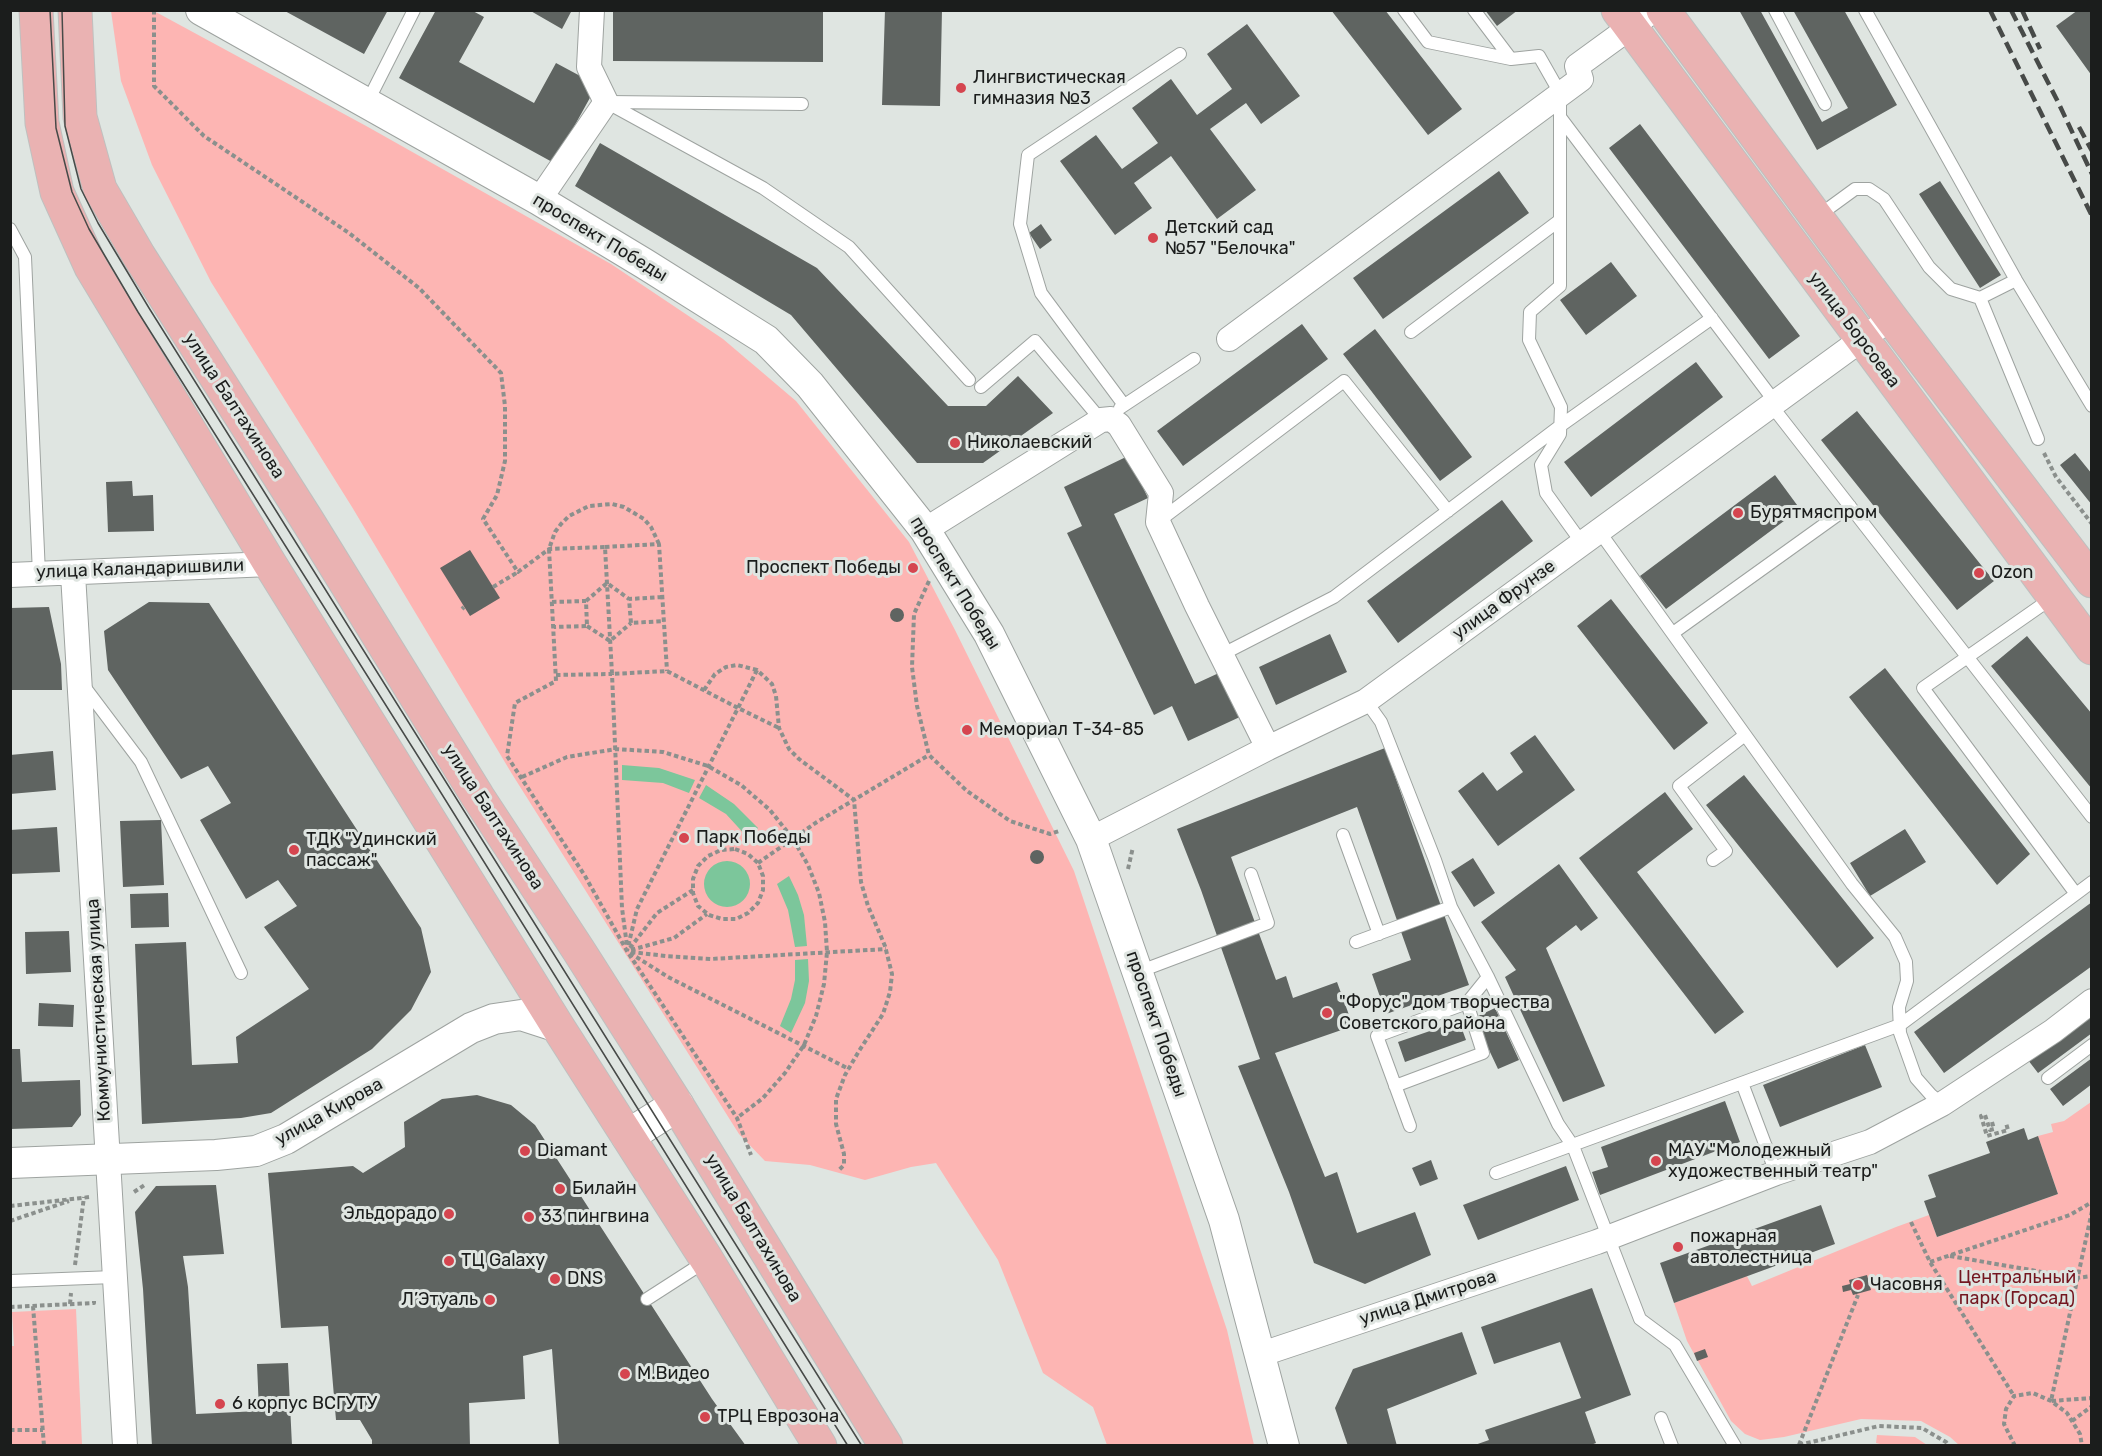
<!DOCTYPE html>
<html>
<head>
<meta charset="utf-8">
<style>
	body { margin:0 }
	#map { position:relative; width:2102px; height:1456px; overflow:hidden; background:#dfe5e1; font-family:Rubik,sans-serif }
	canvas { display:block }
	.frame { position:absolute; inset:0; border:12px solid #1b1d1c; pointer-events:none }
</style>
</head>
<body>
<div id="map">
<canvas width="2102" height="1456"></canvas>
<div class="frame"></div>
</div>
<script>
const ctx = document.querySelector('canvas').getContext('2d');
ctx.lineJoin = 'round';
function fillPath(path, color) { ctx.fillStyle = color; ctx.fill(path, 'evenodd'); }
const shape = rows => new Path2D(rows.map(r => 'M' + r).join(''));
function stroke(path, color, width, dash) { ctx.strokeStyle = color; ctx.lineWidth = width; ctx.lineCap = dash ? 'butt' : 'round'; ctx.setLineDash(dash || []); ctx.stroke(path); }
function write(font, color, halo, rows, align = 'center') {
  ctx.font = font + ' Rubik,sans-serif'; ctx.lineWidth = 6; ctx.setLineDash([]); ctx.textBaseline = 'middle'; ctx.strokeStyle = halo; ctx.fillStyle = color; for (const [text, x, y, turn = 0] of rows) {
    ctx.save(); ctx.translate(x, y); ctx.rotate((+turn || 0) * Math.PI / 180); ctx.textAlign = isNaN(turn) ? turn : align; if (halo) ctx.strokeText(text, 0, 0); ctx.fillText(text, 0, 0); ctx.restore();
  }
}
fillPath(shape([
	[111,11,154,11,368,127,611,264,723,339,796,401,909,542,955,630,1074,871,1227,1330,1254,1445,1107,1445,1093,1407,1043,1373,998,1260,936,1163,911,1167,865,1180,810,1165,765,1161,739,1134,512,774,352,507,211,282,152,165,121,81],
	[2091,1102,2091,1445,1959,1445,1950,1437,1921,1421,1861,1419,1784,1437,1760,1440,1745,1434,1731,1421,1687,1341,1674,1303,1747,1276,1752,1286,1896,1227,1929,1215,1937,1237,2058,1194,2038,1136,2053,1132,2051,1124,2064,1121],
	[76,1309,82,1445,11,1445,10,1346,14,1346,12,1312],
	[1877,1435,1915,1437,1927,1445,1884,1445,1876,1443]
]), '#fdb5b3');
fillPath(shape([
	[622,765,659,768,695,780,689,793,663,783,622,780],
	[706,785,734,804,758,828,748,838,726,814,699,798],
	'704 884a23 23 0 1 1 46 0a23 23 0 1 1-46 0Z',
	[789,876,798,895,804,915,807,946,795,947,788,910,777,884],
	[808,959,809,981,805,1003,791,1033,780,1026,791,999,795,980,795,960]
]), '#7cc69b');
fillPath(shape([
	[283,10,388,10,364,54],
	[436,10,471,10,484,17,459,62,534,103,556,63,597,85,554,163,399,78],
	[529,10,572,10,562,29],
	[613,10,823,10,823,62,613,61],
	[885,10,942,10,940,106,882,105],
	[1331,10,1385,10,1462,109,1428,135],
	[1485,10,1518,10,1497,26],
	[1739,10,1760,10,1822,122,1848,108,1793,10,1844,10,1897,105,1817,150],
	[2078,10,2092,10,2092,76,2056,26],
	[1247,24,1300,96,1261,124,1246,103,1210,129,1256,190,1217,219,1171,156,1134,183,1152,208,1115,235,1060,161,1096,135,1122,169,1158,143,1132,108,1171,79,1197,115,1232,89,1207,54],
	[1640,124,1800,336,1769,359,1609,148],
	[600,143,817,268,948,406,986,406,1018,376,1053,413,983,463,917,463,791,315,575,186],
	[1499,171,1529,213,1383,319,1353,278],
	[1940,181,2001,275,1980,288,1919,194],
	[1041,224,1052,240,1040,249,1029,233],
	[1611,262,1637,296,1586,335,1560,300],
	[1302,324,1328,359,1183,466,1157,431],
	[1375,329,1472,457,1440,481,1343,354],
	[1696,362,1723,397,1591,497,1564,462],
	[1857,411,1994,581,1957,610,1821,440],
	[2075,453,2092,474,2092,505,2060,465],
	[1128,456,1148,498,1114,514,1195,684,1221,672,1242,716,1188,741,1172,706,1154,715,1067,533,1082,526,1064,487],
	[1775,475,1800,509,1666,609,1640,576],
	[132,481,133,496,153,495,154,531,108,532,106,482],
	[1502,500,1533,541,1398,643,1367,601],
	[470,550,500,598,470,616,440,568],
	[1611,599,1708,723,1674,750,1577,626],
	[149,602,209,603,421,928,431,972,411,1010,372,1049,271,1113,241,1118,142,1124,135,944,186,942,192,1065,238,1063,236,1037,309,989,264,927,297,906,278,880,246,899,200,820,231,803,208,766,181,779,108,670,104,631],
	[49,607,61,664,62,690,10,690,10,608],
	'890 615a7 7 0 1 1 14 0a7 7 0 1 1-14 0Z',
	[1330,634,1347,672,1276,705,1259,667],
	[2027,636,2092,714,2092,789,1991,666],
	[1885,668,2030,854,1997,885,1849,697],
	[1535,735,1575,790,1498,846,1458,791,1483,772,1497,791,1523,772,1510,753],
	[1385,748,1469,985,1386,1014,1372,974,1411,960,1357,807,1231,857,1276,980,1286,976,1293,998,1337,982,1353,1026,1275,1053,1325,1177,1337,1172,1357,1233,1415,1212,1431,1255,1365,1284,1314,1263,1289,1192,1238,1066,1260,1059,1201,890,1177,829],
	[53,751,56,790,10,794,10,755],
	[1744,775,1874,938,1837,968,1706,805],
	[1665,792,1693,829,1637,872,1744,1012,1715,1034,1579,858],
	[161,820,164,885,123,887,120,821],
	[57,827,60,872,10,874,10,830],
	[1905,829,1926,862,1870,896,1850,863],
	'1030 857a7 7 0 1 1 14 0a7 7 0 1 1-14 0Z',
	[1473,858,1495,893,1474,907,1451,872],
	[1559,864,1598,918,1581,931,1576,925,1546,948,1605,1086,1563,1102,1505,977,1516,970,1481,922],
	[168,893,169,927,131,928,130,894],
	[2092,902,2092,966,1944,1073,1914,1032],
	[69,931,71,972,26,974,25,932],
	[39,1003,74,1005,73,1027,38,1026],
	[1495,1008,1519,1060,1498,1069,1474,1018],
	[2092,1011,2092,1033,2038,1073,2028,1060],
	[1459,1021,1466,1040,1405,1062,1398,1042],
	[1865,1045,1882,1087,1780,1127,1763,1085],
	[10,1049,20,1049,22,1082,80,1080,81,1115,72,1127,10,1129],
	[2092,1058,2092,1084,2063,1106,2050,1089],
	[477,1095,511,1105,535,1125,712,1399,746,1446,559,1446,552,1349,523,1356,525,1399,469,1403,470,1446,372,1446,372,1440,360,1420,336,1420,328,1326,281,1328,268,1173,353,1166,363,1173,405,1147,404,1122,442,1099],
	[1725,1101,1740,1142,1600,1195,1592,1172,1608,1167,1601,1147],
	[2024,1128,2028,1140,2038,1136,2058,1194,1937,1237,1924,1201,1936,1197,1928,1175,1990,1153,1986,1142],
	[1431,1160,1438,1179,1420,1186,1412,1168],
	[1566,1166,1579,1200,1478,1240,1463,1205],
	[216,1185,224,1254,183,1256,188,1287,196,1414,259,1411,257,1364,288,1363,292,1446,152,1446,143,1289,135,1212,156,1186],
	[1821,1205,1835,1244,1674,1303,1660,1263],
	[1867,1275,1871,1290,1853,1295,1851,1290,1843,1292,1842,1286,1850,1284,1849,1280],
	[1592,1288,1631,1395,1585,1412,1596,1443,1588,1446,1472,1446,1489,1440,1485,1430,1581,1398,1560,1342,1494,1364,1481,1327],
	[1462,1332,1477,1374,1387,1409,1397,1446,1348,1446,1335,1408,1353,1369],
	[1705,1349,1708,1357,1697,1361,1694,1353]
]), '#5f6461');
const service = shape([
	[1404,10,1428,42,1511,59,1539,56,1560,93,1560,286,1530,312,1529,340,1561,407,1560,434,1541,465,1546,493,1582,543],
	[1474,10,1511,59],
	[1775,10,1825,104],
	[1865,10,2016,280,2092,406],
	[606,102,763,188,849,247,969,380],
	[607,102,802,104],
	[367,103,414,10],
	[1560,117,1775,402],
	[1818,216,1855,189,1869,189,1884,199,1929,267,1951,289,1980,298,2038,439],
	[10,229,25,257,39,574],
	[1980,298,2016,280],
	[1411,332,1560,220],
	[981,387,1035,341,1101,420,1102,419],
	[1124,405,1041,293,1020,224,1028,155,1180,54],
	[1771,405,2092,817],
	[1120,408,1194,359],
	[1159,521,1344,381,1448,511],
	[1599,531,1852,884,1895,937,1906,962,1907,981,1899,1007,1900,1033,1916,1078,1931,1095,1942,1104],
	[2052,598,1923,688,2076,894],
	[1673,633,1850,506],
	[1221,655,1334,597,1560,426,1712,318],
	[83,685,141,762,241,973],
	[1366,701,1381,722,1435,860,1451,907,1488,977,1558,1124,1573,1146,1640,1319,1675,1345,1735,1446],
	[1343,835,1379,934],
	[1713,860,1726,851,1679,786,1745,735],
	[1356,942,1451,907],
	[1138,972,1268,923,1251,874],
	[2048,1078,2092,1045],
	[1742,1083,1776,1173],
	[1395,1086,1483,1053,1467,1003],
	[1410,1126,1377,1036,1467,1003,1488,977],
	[1496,1173,1900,1025,2092,882],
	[10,1281,114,1277],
	[647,1299,706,1261],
	[1661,1418,1672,1446]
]);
const minor = shape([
	[539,200,606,102,589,67,592,10],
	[1229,339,1581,79,1577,66,1654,10],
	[925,530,1101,420,1111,419,1119,425,1161,493,1158,522,1197,606,1268,748],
	[73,574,125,1446],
	[10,575,270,564],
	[1091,839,1268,748,1366,701,1891,318],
	[1259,1355,1597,1242,1776,1173,1870,1142,1942,1104,2053,1031,2092,1001]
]);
const tertiary = shape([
	[201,10,539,200,645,264,766,340,810,385,925,530,989,634,1091,839,1224,1220,1284,1446],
	[10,1163,216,1155,256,1151,286,1139,471,1028,494,1019,521,1015,558,1027]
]);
const secondary = shape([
	[628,1136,677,1105]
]);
const primary = shape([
	[36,10,42,123,57,192,91,267,270,564,558,1027,707,1260,820,1446],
	[75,10,80,117,100,189,139,256,307,520,478,797,579,951,677,1105,886,1446],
	[1618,10,2092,648],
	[1663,10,1891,318,2092,581]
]);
stroke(service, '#9ea3a0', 14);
stroke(minor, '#9ea3a0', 26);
stroke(tertiary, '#9ea3a0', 32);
stroke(secondary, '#9ea3a0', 35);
stroke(primary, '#bfc0bf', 35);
stroke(shape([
	[154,10,154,86,204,136,349,233,419,288,501,373,505,406,505,461,497,495,483,519,518,572,549,549,605,547,612,674,667,671,738,708,637,909,627,951],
	[2044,453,2056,477,2092,524],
	[659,544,651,527,644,519,624,507,612,504,589,506,569,516,561,524,555,532,549,549,556,681,515,703,507,756,585,876,627,951,737,1118,751,1155],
	[605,547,659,544,667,671],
	[929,581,914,614,912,667,917,706,929,755,967,791,1010,821,1050,834,1059,831],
	[493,587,518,572],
	[662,597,629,599,631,623,664,621],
	[586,601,607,583,629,599],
	[552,602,586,601,587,626,554,627],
	[462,609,464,607],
	[587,626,610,641,631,623],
	[757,670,738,708,779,728],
	[556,675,612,674,622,908,627,946],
	[704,690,715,674,726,667,737,665,757,670,772,684,776,696,779,728,789,749,799,759,854,800,861,882,868,906,885,946,892,974,890,992,883,1014,859,1051,845,1075,836,1099,836,1124,844,1154,844,1165,838,1171],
	[522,777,567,757,616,749,663,752,708,766,741,785,770,810,793,839,808,865,819,893,825,922,827,952,824,984,816,1016,804,1045,785,1073,763,1098,737,1118],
	[735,849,748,854,758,863,763,876,763,890,758,903,748,913,736,919,722,919,709,915,698,906,693,893,693,879,698,866,708,856,721,850,735,849],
	[758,863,817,822,929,755],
	[1128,869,1133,847],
	[630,948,657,913,693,890],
	[631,950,674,938,707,914],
	[631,952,666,956,711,959,886,949],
	[630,953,668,977,849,1069],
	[1992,1122,1994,1129,1990,1130,1985,1115,1981,1116,1987,1136,2008,1130,2006,1123],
	[134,1192,146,1184],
	[10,1206,90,1197],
	[2092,1211,2051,1401,2092,1398],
	[10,1221,69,1201],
	[1911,1222,1930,1262,2014,1396],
	[1950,1256,2077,1278,2092,1276],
	[1930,1262,2070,1215,2092,1202],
	[75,1265,84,1197],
	[70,1304,71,1293],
	[33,1306,44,1446],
	[10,1307,94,1303,94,1301],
	[2072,1421,2092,1406],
	[10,1430,43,1430],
	[1799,1445,1858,1295],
	[1799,1445,1879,1426,1922,1428,1946,1442,1949,1446],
	[2015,1446,2004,1424,2006,1409,2014,1396,2033,1393,2051,1401,2067,1413,2080,1434,2082,1446]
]), '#8b908d', 4, [4.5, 3]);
stroke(service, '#fff', 12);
stroke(minor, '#fff', 24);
stroke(tertiary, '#fff', 30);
stroke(secondary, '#fff', 33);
stroke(primary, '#eab2b2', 33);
stroke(shape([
	[50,10,56,128,72,192,89,229,138,312,433,780,848,1446],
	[62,10,65,126,81,189,98,223,149,308,862,1446]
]), '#474a48', 1.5);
stroke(shape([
	[1990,10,2092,216],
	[2011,10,2058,102,2092,174],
	[2022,10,2040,49],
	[2079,127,2092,151]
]), '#474a48', 4.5, [12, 6]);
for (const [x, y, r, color] of [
	[961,88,6,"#d5454f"],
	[1153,238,6,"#d5454f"],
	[955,443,6,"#d5454f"],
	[1738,513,6,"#d5454f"],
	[913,568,6,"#d5454f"],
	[1979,573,6,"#d5454f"],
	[967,730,6,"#d5454f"],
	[684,838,6,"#d5454f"],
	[294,850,6,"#d5454f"],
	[1327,1013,6,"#d5454f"],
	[525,1151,6,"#d5454f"],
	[1656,1161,6,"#d5454f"],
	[560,1189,6,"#d5454f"],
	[449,1214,6,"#d5454f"],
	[529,1217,6,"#d5454f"],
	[1678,1247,6,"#d5454f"],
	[449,1261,6,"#d5454f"],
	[555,1279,6,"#d5454f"],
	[1858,1285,6,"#d5454f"],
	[490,1300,6,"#d5454f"],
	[625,1374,6,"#d5454f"],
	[220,1404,6,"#d5454f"],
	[705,1417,6,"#d5454f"]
]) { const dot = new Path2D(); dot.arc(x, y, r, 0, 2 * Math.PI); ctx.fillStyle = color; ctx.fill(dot); stroke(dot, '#dfe5e1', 2); }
write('18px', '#1b1d1c', '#dfe5e1', [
	["Лингвистическая",973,78],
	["гимназия №3",973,99],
	["Детский сад",1165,228],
	["№57 \"Белочка\"",1165,249],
	["Николаевский",967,443],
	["Бурятмяспром",1750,513],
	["Проспект Победы",901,568,"right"],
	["Ozon",1991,573],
	["Мемориал Т-34-85",979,730],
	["Парк Победы",696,838],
	["ТДК \"Удинский",306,840],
	["пассаж\"",306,861],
	["\"Форус\" дом творчества",1339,1003],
	["Советского района",1339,1024],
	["Diamant",537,1151],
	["МАУ \"Молодежный",1668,1151],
	["художественный театр\"",1668,1172],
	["Билайн",572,1189],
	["Эльдорадо",437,1214,"right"],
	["33 пингвина",541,1217],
	["пожарная",1690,1237],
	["автолестница",1690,1258],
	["ТЦ Galaxy",461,1261],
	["DNS",567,1279],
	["Часовня",1870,1285],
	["Л’Этуаль",478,1300,"right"],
	["М.Видео",637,1374],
	["6 корпус ВСГУТУ",232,1404],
	["ТРЦ Еврозона",717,1417]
], 'left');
write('18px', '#1b1d1c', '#dfe5e1', [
	["проспект Победы",600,238,31],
	["улица Борсоева",1854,330,53],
	["улица Балтахинова",234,406,57],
	["улица Каландаришвили",140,569,-2],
	["проспект Победы",955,583,58],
	["улица Фрунзе",1504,600,-36],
	["улица Балтахинова",493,817,57],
	["Коммунистическая улица",99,1010,-93],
	["проспект Победы",1156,1024,71],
	["улица Кирова",329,1112,-29],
	["улица Балтахинова",753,1228,59],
	["улица Дмитрова",1428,1298,-18]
]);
write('18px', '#741620', '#dfe5e1', [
	["Центральный",2017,1278],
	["парк (Горсад)",2017,1299]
]);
</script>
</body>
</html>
